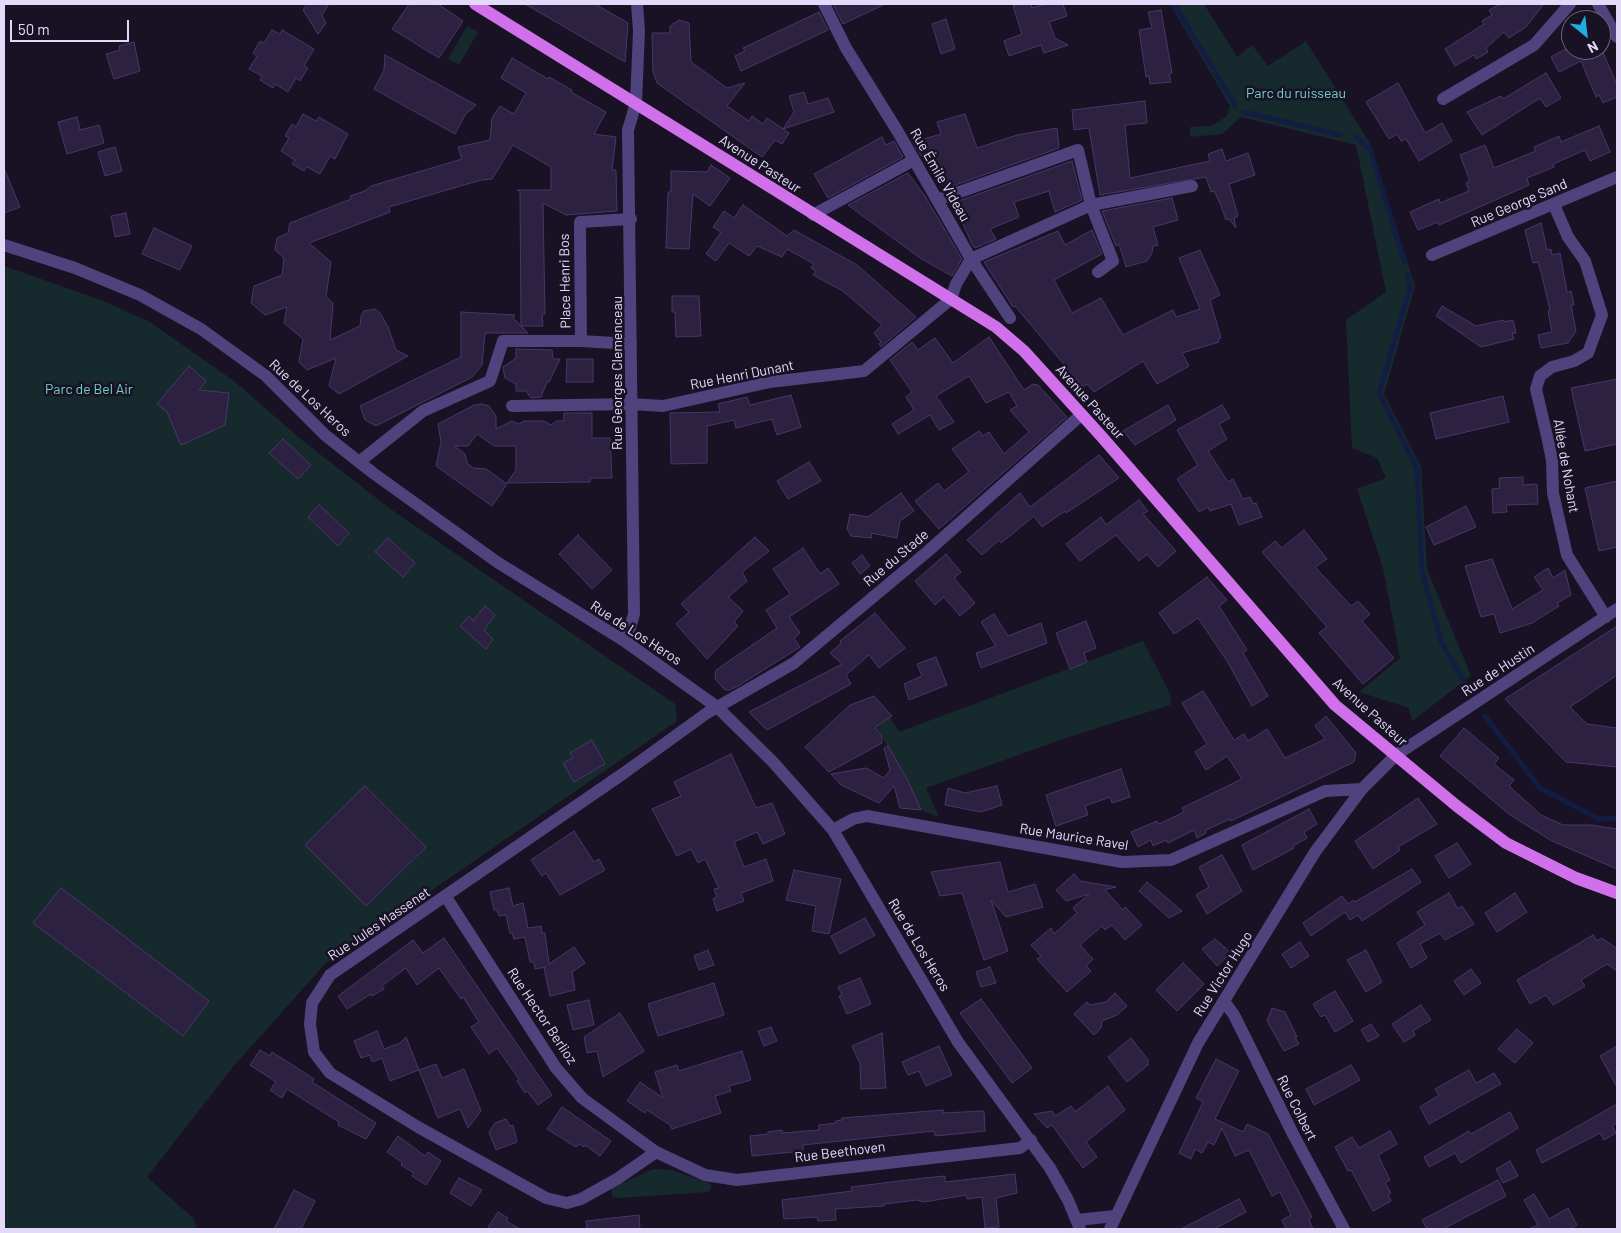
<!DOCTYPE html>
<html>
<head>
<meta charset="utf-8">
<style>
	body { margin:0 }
	#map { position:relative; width:1621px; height:1233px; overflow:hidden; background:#181224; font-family:Barlow,sans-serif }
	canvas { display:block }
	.frame { position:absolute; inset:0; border:5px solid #e3dafa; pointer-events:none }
	.north { position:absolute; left:1561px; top:10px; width:50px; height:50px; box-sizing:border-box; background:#181224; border:1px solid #69627a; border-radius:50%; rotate:151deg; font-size:14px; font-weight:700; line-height:20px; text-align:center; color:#e3dafa }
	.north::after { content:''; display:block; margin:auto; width:18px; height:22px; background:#20ade0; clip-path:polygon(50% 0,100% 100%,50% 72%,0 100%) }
	.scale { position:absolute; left:10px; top:20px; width:119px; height:22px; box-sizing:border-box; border:2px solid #e3dafa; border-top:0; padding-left:6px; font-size:15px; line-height:18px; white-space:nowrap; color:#e3dafa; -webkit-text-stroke:4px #181224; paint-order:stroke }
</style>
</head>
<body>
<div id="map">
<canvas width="1621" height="1233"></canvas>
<div class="frame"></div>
<div class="north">N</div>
<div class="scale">50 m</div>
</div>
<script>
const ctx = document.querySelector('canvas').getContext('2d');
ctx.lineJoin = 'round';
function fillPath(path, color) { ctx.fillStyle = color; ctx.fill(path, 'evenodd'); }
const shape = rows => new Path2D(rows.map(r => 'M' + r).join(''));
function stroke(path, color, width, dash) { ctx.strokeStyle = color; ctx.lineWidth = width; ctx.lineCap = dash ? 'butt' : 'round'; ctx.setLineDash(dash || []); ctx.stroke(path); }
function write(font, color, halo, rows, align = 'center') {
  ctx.font = font + ' Barlow,sans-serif'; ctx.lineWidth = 5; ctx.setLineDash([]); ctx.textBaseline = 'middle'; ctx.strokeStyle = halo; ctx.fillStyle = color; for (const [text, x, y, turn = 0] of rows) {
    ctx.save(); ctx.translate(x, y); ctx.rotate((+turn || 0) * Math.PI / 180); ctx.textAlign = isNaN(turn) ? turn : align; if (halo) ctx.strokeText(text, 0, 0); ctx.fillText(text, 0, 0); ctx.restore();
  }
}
fillPath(shape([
	[1170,4,1204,4,1237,57,1252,45,1268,66,1306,41,1369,142,1415,286,1384,394,1421,467,1427,569,1471,676,1412,721,1409,708,1359,692,1400,658,1383,568,1357,489,1386,478,1377,458,1352,448,1346,320,1386,292,1356,145,1241,117,1222,134,1190,137,1190,127,1211,126,1226,117,1230,106],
	[467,26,478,32,459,65,448,59],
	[4,266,101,300,150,322,234,381,302,440,389,508,675,704,677,721,325,964,232,1068,147,1177,193,1218,197,1229,4,1229],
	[1143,641,1171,696,1170,705,1066,738,926,788,939,817,921,810,908,782,876,726,890,717,899,732],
	[653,1169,672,1170,709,1183,712,1185,710,1190,707,1192,618,1198,612,1196,612,1188]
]), '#162a2d');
stroke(shape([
	[1174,4,1235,105],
	[1244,112,1340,135],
	[1356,137,1370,149,1404,261],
	[1408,275,1410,288,1379,393,1417,469,1422,570,1441,642,1466,685],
	[1485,716,1540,788,1599,819,1617,818]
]), '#131d41', 5);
const building = shape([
	[307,4,329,4,322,15,326,23,318,34,303,10,307,4],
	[409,4,438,4,463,21,439,58,392,29,409,4],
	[525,4,595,4,628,23,625,62,525,4],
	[833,4,885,4,843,24,833,4],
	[1021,4,1031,4,1032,8,1045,4,1063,4,1067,16,1049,22,1055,38,1068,45,1044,53,1041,45,1009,56,1004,41,1022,34,1013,6,1021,4],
	[1500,4,1544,4,1526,27,1509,38,1504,32,1486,48,1488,52,1476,59,1474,55,1455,66,1445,49,1484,24,1482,21,1492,15,1489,10,1500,4],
	[1161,10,1172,73,1169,74,1171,82,1150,84,1149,76,1146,77,1139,30,1152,28,1148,12,1161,10],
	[819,12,828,30,741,71,735,56,745,51,743,48,819,12],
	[946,19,955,49,941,54,932,24,946,19],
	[679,20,689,23,691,62,727,88,745,83,727,106,749,121,752,116,763,124,767,118,783,129,794,112,789,96,804,92,808,104,828,98,834,112,783,129,789,133,782,144,775,140,762,157,657,83,653,72,652,33,670,33,670,26,679,20],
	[272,30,280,34,282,30,314,49,304,66,308,68,300,81,296,78,288,92,275,84,273,88,260,80,262,76,249,69,257,56,253,53,260,41,264,43,272,30],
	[134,42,140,71,114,79,106,54,120,50,119,46,134,42],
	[1571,46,1571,50,1602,50,1617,85,1617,97,1603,103,1599,95,1596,97,1581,61,1559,72,1551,57,1571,46],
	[385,55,476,105,465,115,455,134,374,89,384,70,385,55],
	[512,58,548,79,549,77,572,90,571,92,606,112,594,134,616,137,612,170,616,170,617,211,566,215,543,203,545,314,542,314,543,326,521,326,520,191,517,190,551,190,551,167,513,145,492,179,481,180,389,207,390,212,309,243,331,262,326,297,333,303,330,340,360,326,361,316,364,311,375,309,380,313,388,327,396,350,408,356,339,394,329,386,336,358,307,370,299,362,303,339,284,323,287,307,265,315,251,303,254,286,282,275,284,258,275,250,277,238,288,233,290,223,351,199,350,196,365,191,371,186,462,159,458,147,490,140,492,118,500,106,514,114,526,93,501,78,512,58],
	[1546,73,1561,98,1546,107,1540,98,1482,135,1467,112,1501,96,1503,99,1546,73],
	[1398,83,1425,133,1442,123,1452,141,1419,161,1406,139,1401,141,1397,134,1389,139,1366,102,1398,83],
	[1145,101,1147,123,1125,125,1130,178,1210,161,1208,154,1222,149,1226,161,1248,153,1255,175,1229,184,1238,216,1234,218,1236,228,1229,219,1226,220,1220,203,1214,191,1211,192,1206,177,1100,195,1089,128,1074,130,1072,110,1145,101],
	[303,114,316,121,319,117,348,134,335,159,330,156,320,174,307,167,304,171,292,164,295,160,281,151,289,138,285,136,292,124,296,127,303,114],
	[965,114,977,148,1017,135,1057,128,1059,148,947,188,933,152,921,156,913,142,941,134,937,122,965,114],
	[77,117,80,130,99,125,104,143,67,154,58,122,77,117],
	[1599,126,1610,152,1590,161,1585,150,1553,164,1554,167,1527,178,1529,185,1439,225,1438,222,1418,230,1410,212,1439,199,1440,203,1469,191,1466,183,1470,181,1460,155,1485,145,1494,168,1536,151,1534,147,1559,136,1561,142,1599,126],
	[882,137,886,145,894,141,903,157,828,198,814,174,882,137],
	[115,147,122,171,105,176,98,152,115,147],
	[1072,161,1082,200,1055,212,1049,191,1014,202,1019,217,990,229,996,239,975,248,973,246,953,203,1072,161],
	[711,165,730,178,710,206,693,194,689,249,666,248,668,192,671,192,671,171,707,172,711,165],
	[4,168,20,207,4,213,4,168],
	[908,173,925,196,962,259,952,276,920,258,848,205,908,173],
	[1172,198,1178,220,1153,227,1158,245,1153,246,1152,253,1147,261,1126,267,1119,244,1116,246,1102,211,1172,198],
	[743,205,787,236,794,230,857,265,916,317,881,347,879,344,881,342,874,333,882,325,843,291,813,275,816,271,811,268,814,264,787,249,782,257,757,246,749,256,729,243,716,261,706,254,721,232,713,227,724,211,734,218,743,205],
	[126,213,130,234,115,237,111,216,126,213],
	[1541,223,1547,250,1551,249,1552,255,1560,253,1567,292,1571,291,1574,305,1571,305,1576,331,1568,343,1541,348,1538,335,1552,332,1548,311,1550,310,1541,272,1538,262,1533,263,1525,230,1541,223],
	[154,228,192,246,180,270,142,254,154,228],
	[1092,230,1102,254,1054,280,1072,313,1101,298,1123,335,1173,310,1176,317,1200,309,1179,258,1200,250,1220,295,1210,300,1221,338,1218,339,1219,342,1182,353,1189,366,1157,384,1143,361,1094,392,1087,384,1083,387,1015,306,1013,307,984,262,1058,231,1065,245,1092,230],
	[672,296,699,296,701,336,676,337,675,312,672,312,672,296],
	[1442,306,1476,326,1504,320,1504,322,1513,320,1516,333,1512,333,1514,339,1481,347,1436,316,1442,306],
	[461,312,515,315,513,318,528,333,485,333,482,365,472,377,376,426,365,420,360,406,461,357,461,312],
	[989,337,1024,390,1033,384,1038,385,1067,417,939,529,915,501,938,483,944,491,969,472,952,449,979,431,983,436,989,432,1004,454,1029,432,1010,410,1017,406,1009,392,986,403,969,376,936,396,954,422,939,430,930,415,898,434,892,424,914,410,906,397,912,392,890,360,912,342,918,350,935,338,953,363,989,337],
	[516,349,552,350,553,359,560,359,549,382,547,382,541,397,531,398,526,391,516,391,516,384,505,378,503,367,516,358,516,349],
	[567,359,593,359,593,382,566,382,567,359],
	[189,366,206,381,199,390,229,393,225,425,181,445,167,412,157,404,189,366],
	[1617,379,1617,444,1585,451,1571,388,1617,379],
	[791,395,801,427,777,435,772,419,736,428,734,420,707,426,707,463,671,464,670,413,720,412,718,404,747,397,750,405,791,395],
	[1503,396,1509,422,1436,439,1430,413,1503,396],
	[482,404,489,406,496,416,496,429,512,421,519,424,524,421,544,421,551,425,556,421,564,421,564,413,592,413,592,438,610,438,612,478,590,478,590,482,507,483,516,470,516,446,494,446,477,434,468,446,454,446,465,454,467,463,473,468,486,469,507,484,492,506,436,466,441,442,438,424,474,405,482,404],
	[1168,405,1176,420,1135,445,1123,431,1168,405],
	[1222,405,1230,418,1219,424,1227,439,1208,451,1228,482,1233,479,1243,499,1250,497,1253,504,1256,503,1262,517,1239,525,1231,504,1210,511,1208,507,1199,512,1177,479,1198,465,1177,430,1222,405],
	[283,439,311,465,298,479,269,453,283,439],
	[1099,455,1119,478,1066,513,1065,511,1042,527,1034,516,1001,543,999,540,982,555,967,540,1020,493,1030,507,1099,455],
	[809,462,821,481,788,499,777,481,809,462],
	[1523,477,1523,485,1537,484,1538,504,1506,505,1507,512,1493,513,1492,489,1500,488,1499,478,1523,477],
	[1617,481,1617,547,1599,551,1585,488,1617,481],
	[901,493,914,511,900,521,897,538,871,533,872,538,851,536,847,529,850,514,868,517,901,493],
	[1139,500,1148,511,1143,514,1176,551,1158,567,1147,554,1139,561,1116,535,1080,561,1066,544,1101,517,1106,525,1139,500],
	[319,505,349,533,338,546,308,517,319,505],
	[1466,506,1476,527,1434,545,1426,527,1466,506],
	[1304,530,1327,559,1315,567,1351,606,1358,601,1370,614,1362,621,1394,658,1363,684,1319,633,1327,627,1262,552,1275,541,1282,548,1304,530],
	[578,535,612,570,592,589,559,554,578,535],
	[755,537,769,551,742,572,747,581,728,597,743,611,734,622,738,626,707,659,676,624,689,612,681,604,755,537],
	[388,538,415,563,403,577,375,552,388,538],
	[803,548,820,574,828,568,839,584,789,617,800,633,794,638,800,647,738,686,730,690,725,690,715,679,716,670,777,628,766,610,790,594,773,569,803,548],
	[946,554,961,572,954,578,975,603,960,616,944,597,935,605,915,581,946,554],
	[862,555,870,566,860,574,852,563,862,555],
	[1492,559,1512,609,1543,590,1534,577,1548,568,1553,578,1565,570,1571,595,1557,603,1559,606,1532,623,1500,633,1494,614,1481,617,1465,566,1492,559],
	[1207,577,1227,600,1219,606,1247,650,1243,653,1268,696,1252,706,1227,661,1198,618,1174,634,1159,613,1207,577],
	[485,606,495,615,484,630,493,639,486,649,460,626,469,616,473,621,485,606],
	[875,613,905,648,879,668,869,655,846,675,851,684,767,730,749,712,842,664,830,653,841,643,840,641,875,613],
	[994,614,1008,636,1041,623,1047,643,981,668,976,653,996,646,981,622,994,614],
	[1086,621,1096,648,1084,653,1087,662,1070,669,1056,633,1086,621],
	[1617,626,1617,675,1570,707,1587,724,1617,728,1617,767,1566,762,1505,699,1617,626],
	[936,657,947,685,909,700,904,684,922,676,917,664,936,657],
	[1203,691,1234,740,1244,734,1248,741,1267,729,1285,758,1325,739,1315,726,1326,716,1356,753,1354,762,1231,821,1230,819,1206,830,1206,833,1197,838,1194,830,1168,843,1166,840,1153,846,1151,840,1138,847,1131,832,1157,821,1159,824,1184,812,1182,808,1242,779,1227,756,1206,770,1195,752,1207,744,1182,703,1203,691],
	[874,696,892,716,875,727,882,737,882,743,829,772,805,747,850,705,874,696],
	[1464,728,1499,758,1494,764,1514,780,1509,786,1541,815,1563,825,1591,825,1617,829,1617,869,1552,841,1510,815,1440,756,1464,728],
	[592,740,605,764,574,782,563,763,573,758,570,753,592,740],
	[888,746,908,781,921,810,900,808,894,786,879,803,841,785,831,774,866,768,884,778,890,770,884,748,888,746],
	[731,754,756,808,772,803,785,834,763,844,757,832,734,842,744,867,766,859,773,881,741,893,744,901,717,911,713,899,717,897,714,889,719,888,705,859,698,863,691,849,677,856,652,809,681,796,674,782,731,754],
	[1121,769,1130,797,1112,803,1110,797,1085,806,1088,815,1056,826,1046,795,1121,769],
	[365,786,426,847,366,906,305,845,365,786],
	[997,786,1002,805,981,812,945,805,948,788,965,793,997,786],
	[1418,798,1437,824,1398,847,1400,850,1373,869,1355,841,1418,798],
	[1309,809,1317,824,1304,832,1307,838,1293,846,1294,848,1253,870,1242,845,1309,809],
	[574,831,594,862,599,859,605,870,560,895,546,873,542,876,531,860,574,831],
	[1457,843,1471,864,1449,878,1435,856,1457,843],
	[1222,855,1242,891,1207,914,1196,895,1209,887,1199,867,1222,855],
	[1000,862,1008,892,1035,884,1043,907,1006,917,991,900,1008,951,984,960,962,893,940,896,931,872,1000,862],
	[1412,869,1421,882,1362,921,1358,915,1350,920,1345,912,1311,936,1303,923,1342,896,1348,904,1354,900,1355,902,1412,869],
	[794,870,841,879,829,934,812,931,816,906,786,900,794,870],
	[1074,874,1080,881,1116,887,1105,890,1123,910,1125,907,1142,925,1125,940,1112,925,1105,930,1102,926,1080,945,1093,959,1086,966,1091,971,1067,992,1037,959,1041,956,1031,945,1051,928,1054,934,1077,913,1073,908,1089,894,1066,901,1056,890,1074,874],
	[1147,882,1162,894,1182,911,1169,918,1139,891,1147,882],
	[61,888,209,1001,183,1036,33,923,61,888],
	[509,888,513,906,523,903,528,928,541,926,542,933,545,933,549,964,574,947,585,963,572,972,575,990,550,996,544,968,546,967,535,969,534,962,530,962,525,937,514,939,512,933,510,933,506,915,499,916,497,910,494,910,490,892,509,888],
	[1449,893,1458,909,1462,906,1474,924,1445,940,1440,933,1420,944,1427,958,1411,968,1397,943,1425,925,1417,912,1449,893],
	[1515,893,1527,912,1497,932,1485,913,1515,893],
	[865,918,875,935,840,954,831,936,865,918],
	[1593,935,1597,941,1602,938,1617,949,1617,971,1607,964,1581,980,1585,986,1553,1005,1546,995,1530,1004,1517,980,1593,935],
	[444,938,552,1095,538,1105,527,1091,525,1093,517,1081,519,1079,497,1048,489,1054,471,1027,479,1022,463,997,461,999,439,968,417,985,406,968,382,986,384,989,372,996,371,994,347,1009,338,996,413,940,423,953,444,938],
	[1215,939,1231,953,1217,966,1202,949,1215,939],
	[1300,942,1309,956,1291,968,1282,954,1300,942],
	[708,950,714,965,699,970,694,956,708,950],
	[1366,950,1382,982,1366,992,1347,960,1366,950],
	[1183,963,1204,984,1177,1011,1156,990,1183,963],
	[990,967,996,983,981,987,976,972,990,967],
	[1471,969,1481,983,1464,995,1454,981,1471,969],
	[860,978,871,1004,847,1014,839,996,842,995,838,987,860,978],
	[714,983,724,1015,658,1036,648,1004,714,983],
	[1335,991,1353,1021,1335,1032,1325,1015,1321,1017,1313,1004,1335,991],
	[1115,993,1127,1006,1117,1015,1102,1021,1101,1028,1094,1035,1074,1014,1087,1002,1090,1005,1106,1002,1115,993],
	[981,999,1032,1068,1012,1083,960,1013,981,999],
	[589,1000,594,1025,573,1030,567,1005,589,1000],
	[1421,1005,1431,1020,1413,1031,1415,1035,1404,1042,1392,1024,1421,1005],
	[1272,1008,1285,1012,1297,1037,1295,1037,1299,1044,1284,1051,1267,1021,1272,1008],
	[620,1013,644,1051,603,1077,597,1051,587,1053,584,1037,620,1013],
	[1371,1024,1379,1036,1368,1042,1361,1030,1371,1024],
	[771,1027,777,1041,764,1046,758,1031,771,1027],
	[1517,1029,1533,1043,1515,1063,1498,1049,1517,1029],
	[377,1031,384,1049,400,1043,406,1037,419,1070,436,1064,442,1078,464,1069,481,1111,468,1128,460,1109,438,1118,419,1070,390,1081,382,1058,372,1062,370,1055,361,1058,354,1041,377,1031],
	[882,1033,886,1088,861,1089,860,1064,852,1046,882,1033],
	[1131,1038,1148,1060,1148,1065,1127,1082,1108,1057,1131,1038],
	[939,1046,952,1075,926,1086,919,1071,908,1075,902,1062,939,1046],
	[1617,1046,1617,1087,1600,1056,1617,1046],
	[260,1050,270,1056,272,1052,288,1062,314,1079,312,1082,376,1123,366,1139,338,1125,339,1122,287,1089,282,1098,270,1090,276,1082,250,1065,260,1050],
	[742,1051,751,1080,729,1086,731,1091,715,1096,721,1113,672,1129,670,1125,647,1110,645,1113,627,1101,640,1082,663,1098,655,1072,677,1065,679,1071,742,1051],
	[1216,1059,1239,1071,1215,1119,1243,1132,1247,1124,1268,1134,1312,1217,1309,1219,1313,1229,1286,1229,1282,1220,1291,1215,1280,1192,1272,1196,1249,1150,1235,1156,1222,1128,1214,1145,1208,1142,1202,1153,1195,1149,1191,1159,1179,1153,1203,1102,1196,1098,1216,1059],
	[1351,1065,1360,1080,1314,1105,1306,1089,1351,1065],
	[1469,1070,1476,1083,1494,1073,1501,1084,1429,1124,1420,1107,1439,1095,1435,1089,1469,1070],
	[1108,1086,1125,1110,1086,1142,1097,1157,1083,1168,1052,1125,1047,1128,1034,1114,1052,1111,1055,1116,1071,1106,1075,1112,1108,1086],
	[1617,1104,1617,1123,1612,1126,1616,1133,1604,1140,1600,1133,1542,1163,1536,1150,1617,1104],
	[562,1107,611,1141,600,1156,585,1145,584,1147,579,1144,576,1147,547,1129,562,1107],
	[943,1110,943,1113,984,1111,985,1131,935,1136,934,1131,803,1145,803,1151,752,1156,750,1136,768,1134,768,1132,782,1130,782,1133,819,1130,819,1125,836,1123,836,1121,842,1120,842,1118,943,1110],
	[1510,1112,1518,1128,1461,1163,1455,1153,1429,1167,1424,1157,1469,1131,1471,1134,1510,1112],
	[506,1119,510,1126,513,1125,517,1142,496,1150,489,1132,495,1123,506,1119],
	[1390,1131,1397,1144,1378,1155,1390,1180,1385,1183,1391,1193,1388,1195,1391,1201,1373,1211,1351,1170,1348,1171,1335,1147,1352,1137,1359,1148,1390,1131],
	[398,1136,425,1156,428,1152,441,1161,426,1185,412,1176,414,1173,401,1165,402,1162,387,1152,398,1136],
	[1510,1161,1518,1176,1503,1183,1496,1169,1510,1161],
	[1015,1174,1017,1193,996,1198,999,1227,985,1228,982,1197,967,1199,966,1195,924,1202,917,1200,884,1204,884,1206,835,1209,836,1220,818,1221,817,1217,784,1219,782,1200,852,1191,851,1187,924,1178,945,1176,945,1182,1015,1174],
	[459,1178,482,1190,471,1206,450,1193,459,1178],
	[1498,1180,1506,1196,1443,1229,1427,1229,1422,1220,1498,1180],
	[294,1190,315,1201,301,1229,274,1229,294,1190],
	[1534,1194,1549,1219,1568,1208,1577,1225,1570,1229,1529,1229,1538,1225,1524,1200,1534,1194],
	[1239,1199,1246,1212,1214,1229,1181,1229,1239,1199],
	[498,1212,508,1218,506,1221,520,1229,487,1229,498,1212],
	[639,1215,640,1229,587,1229,586,1221,639,1215]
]);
fillPath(building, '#2d2142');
stroke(building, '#49366b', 1);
stroke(shape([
	[824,4,846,48,898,132,971,259,1010,318],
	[1598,4,1617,37],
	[1443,99,1534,45,1570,4],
	[937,200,1078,150,1091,205,1113,261,1098,272],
	[1554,205,1568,237,1585,261,1602,315,1588,353,1574,361,1552,367,1540,376,1536,389,1547,436,1552,460,1553,493,1567,555,1606,617],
	[813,215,914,160],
	[631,219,580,222,580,229,581,341,631,344],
	[4,245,75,268,140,295,201,329,266,376,325,435,373,473,497,562,626,642,717,707,773,762,833,830,958,1042,1050,1168,1068,1200,1080,1229],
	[1432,255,1617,177],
	[512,406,631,404,663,406,770,382,864,371,951,299,956,284,971,259,1091,205,1192,186],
	[359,462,423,411,490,381,503,341,581,341],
	[626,642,634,614,628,130,636,103,639,31,637,4],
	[833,830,853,819,867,816,1122,862,1171,860,1325,791,1362,789],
	[446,897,556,1068,582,1098,656,1152,705,1175,737,1180,1020,1148,1031,1140],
	[1224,1001,1234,1015,1294,1136,1344,1229],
	[656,1152,617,1179,581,1199,567,1203,546,1198,418,1127,330,1073,314,1052,310,1024,312,1003,330,975,624,773,707,713,794,663,927,552,1081,415],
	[1077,1220,1115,1216],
	[1110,1229,1198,1043,1315,852,1362,789,1396,755,1617,609]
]), '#4f437d', 12);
stroke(shape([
	[475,4,996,327,1024,351,1102,437,1335,705,1458,807,1506,843,1576,878,1617,893]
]), '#d170eb', 12);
write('14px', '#6fd1c8', '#181224', [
	["Parc du ruisseau",1296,93],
	["Parc de Bel Air",89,389]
]);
write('14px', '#e3dafa', '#181224', [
	["Avenue Pasteur",760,164,33],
	["Rue Émile Videau",940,175,60],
	["Rue George Sand",1519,203,-23],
	["Place Henri Bos",565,281,-91],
	["Rue Georges Clemenceau",617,373,-90],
	["Rue Henri Dunant",742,375,-11],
	["Rue de Los Heros",310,398,43],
	["Avenue Pasteur",1090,402,48],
	["Allée de Nohant",1566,466,80],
	["Rue du Stade",896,558,-40],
	["Rue de Los Heros",636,633,33],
	["Rue de Hustin",1498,670,-33],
	["Avenue Pasteur",1370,712,42],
	["Rue Maurice Ravel",1074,837,9],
	["Rue Jules Massenet",379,924,-34],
	["Rue de Los Heros",919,945,59],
	["Rue Victor Hugo",1223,974,-58],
	["Rue Hector Berlioz",542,1016,56],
	["Rue Colbert",1297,1108,63],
	["Rue Beethoven",840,1152,-7]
]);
</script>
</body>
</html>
